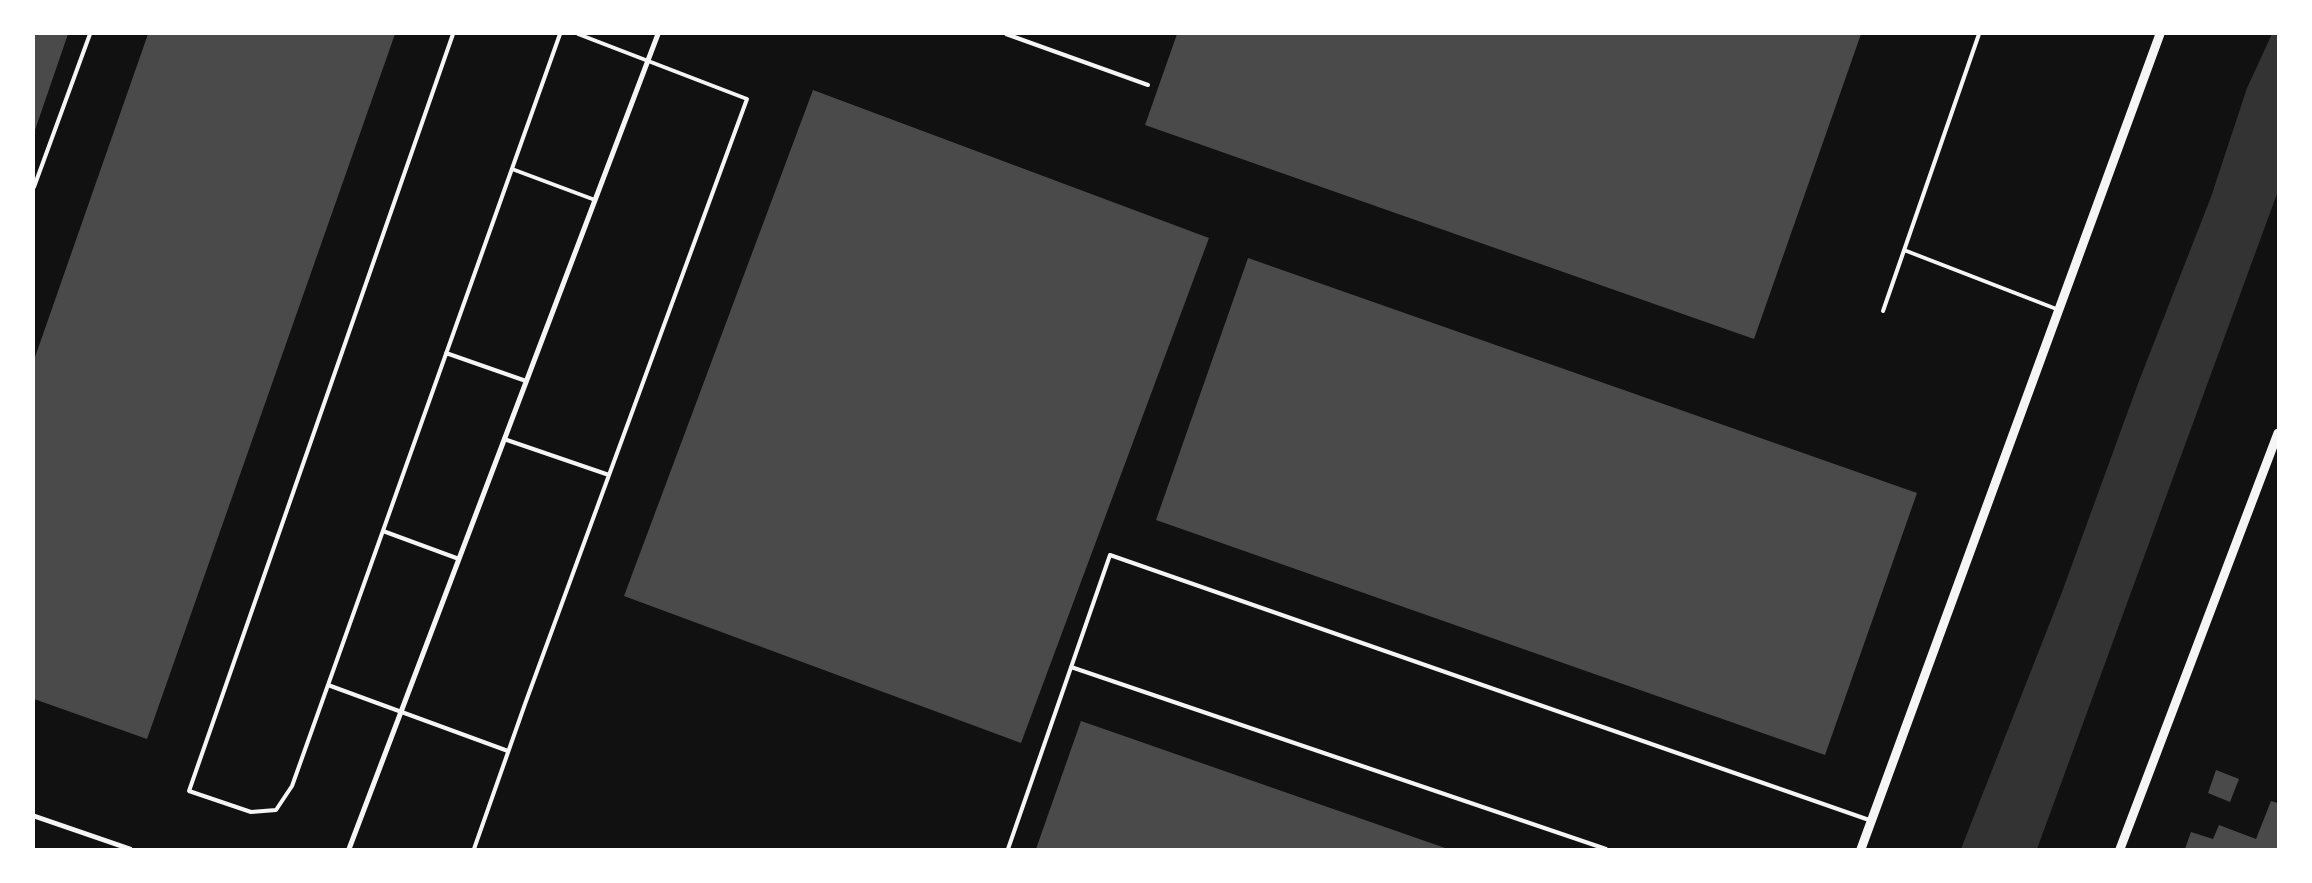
<!DOCTYPE html>
<html>
<head>
<meta charset="utf-8">
<style>
	body { margin:0 }
	#map { position:relative; width:2312px; height:883px; overflow:hidden; background:#111; font-family:Quicksand,sans-serif }
	canvas { display:block }
	.frame { position:absolute; inset:0; border:35px solid #fff; pointer-events:none }
</style>
</head>
<body>
<div id="map">
<canvas width="2312" height="883"></canvas>
<div class="frame"></div>
</div>
<script>
const ctx = document.querySelector('canvas').getContext('2d');
ctx.lineJoin = 'round';
function fillPath(path, color) { ctx.fillStyle = color; ctx.fill(path, 'evenodd'); }
const shape = rows => new Path2D(rows.map(r => 'M' + r).join(''));
function stroke(path, color, width, dash) { ctx.strokeStyle = color; ctx.lineWidth = width; ctx.lineCap = dash ? 'butt' : 'round'; ctx.setLineDash(dash || []); ctx.stroke(path); }
fillPath(shape([
	[2272,34,2278,34,2278,191,2037,849,1961,849,2062,592,2139,381,2211,197,2247,88]
]), '#333');
fillPath(shape([
	[34,34,68,34,34,133],
	[148,34,395,34,147,739,34,699,34,360],
	[1177,34,1861,34,1754,339,1145,125],
	[813,90,1209,238,1021,743,624,596],
	[1248,258,1917,493,1825,755,1156,520],
	[1081,721,1448,849,1036,849],
	[2216,770,2239,779,2230,802,2208,793],
	[2271,801,2278,803,2278,849,2185,849,2191,832,2213,839,2219,825,2256,839]
]), '#4a4a4a');
stroke(shape([
	[453,34,189,791,251,812,276,810,292,786,560,34],
	[1006,34,1148,85],
	[512,169,595,200],
	[34,187,90,34],
	[1904,250,2059,310],
	[1883,311,1979,34],
	[446,353,526,381],
	[504,439,609,475],
	[383,531,459,559],
	[1071,667,1606,849],
	[328,685,508,751],
	[474,849,525,704,747,99,578,34],
	[1008,849,1110,555,1872,821]
]), '#f5f5f5', 4);
stroke(shape([
	[34,816,130,849],
	[349,849,658,34]
]), '#f5f5f5', 5);
stroke(shape([
	[1861,849,2160,34],
	[2120,849,2278,433]
]), '#f5f5f5', 9);
</script>
</body>
</html>
